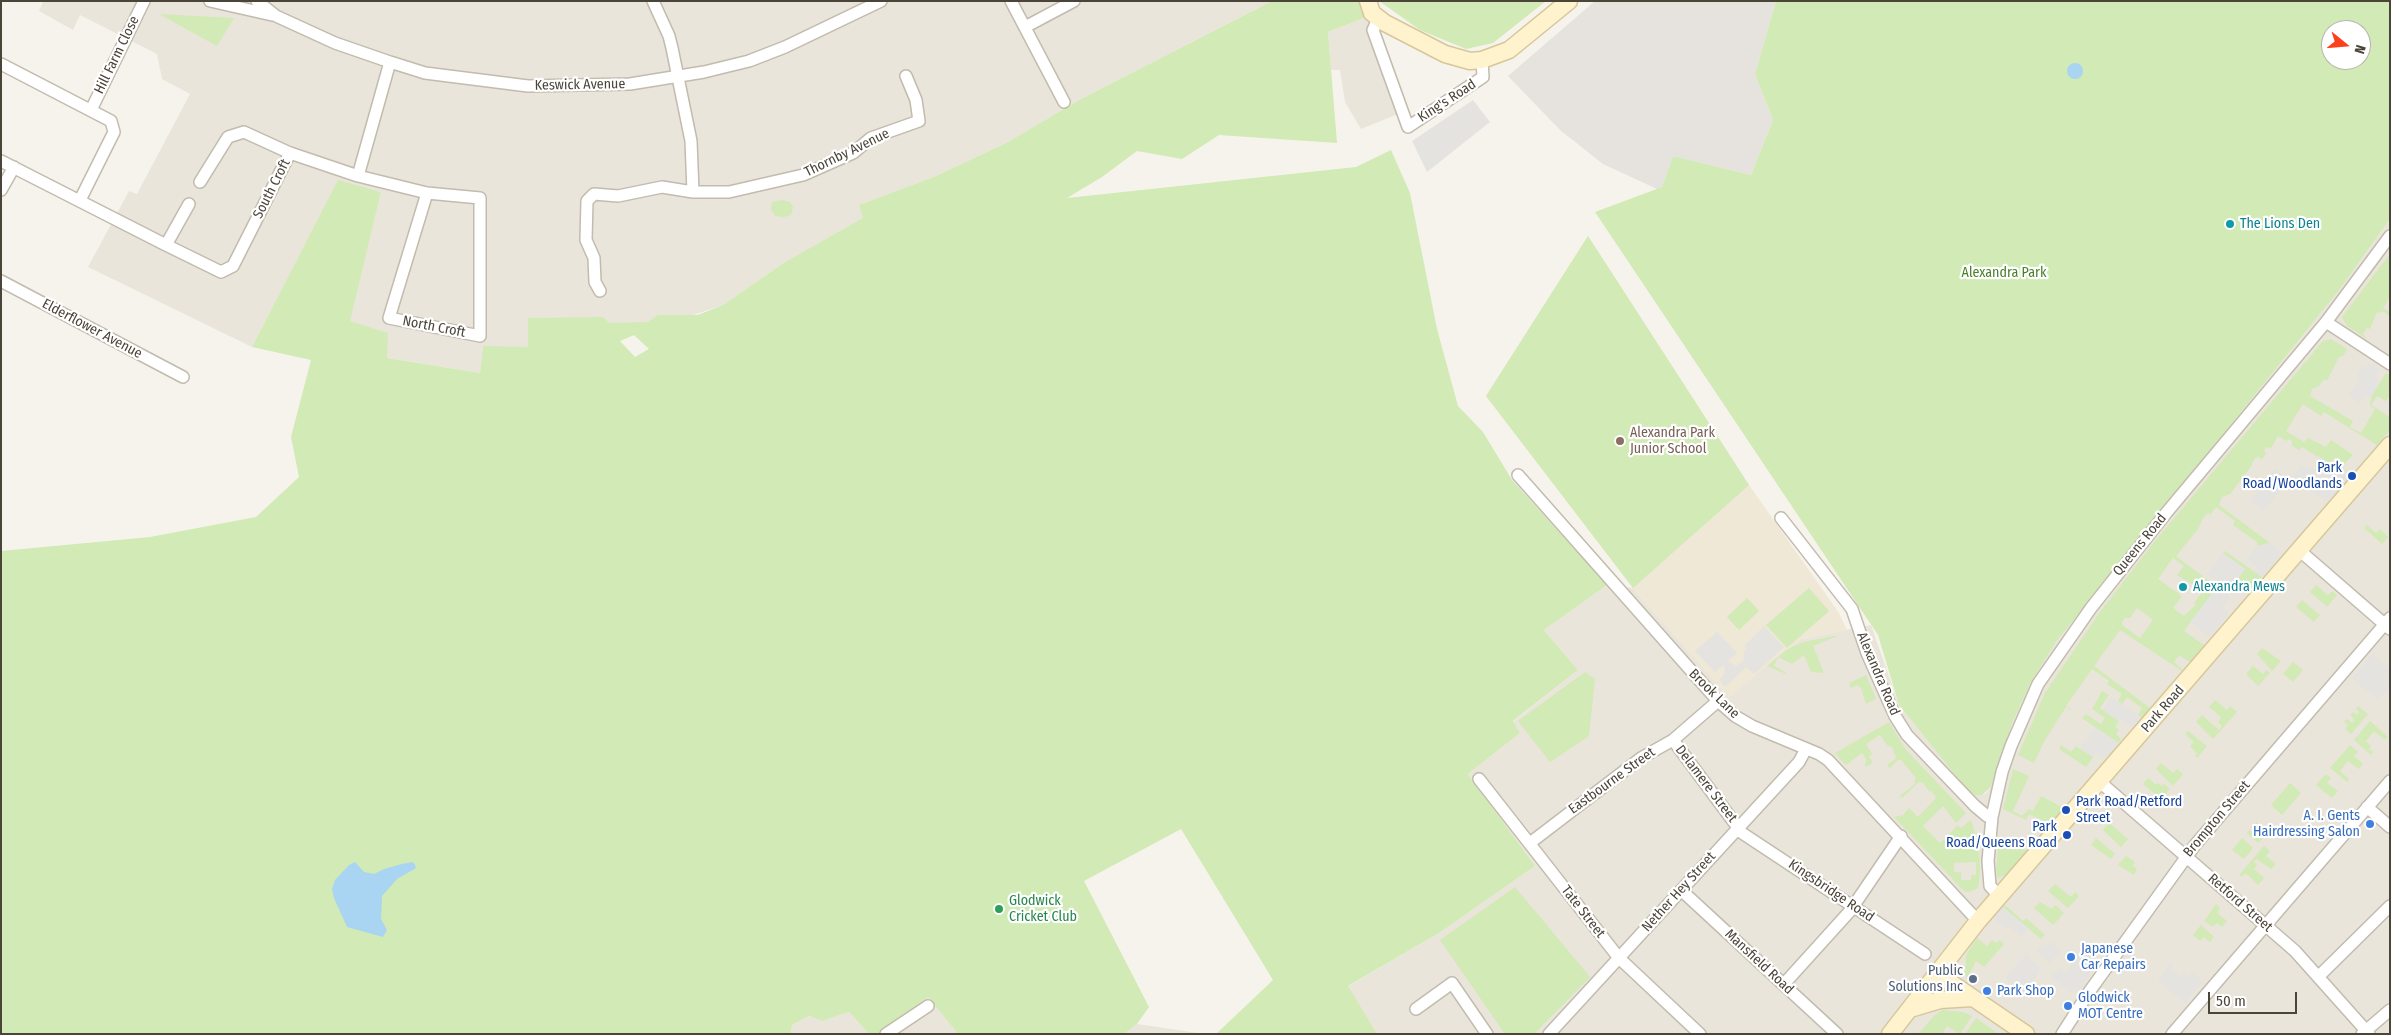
<!DOCTYPE html>
<html>
<head>
<meta charset="utf-8">
<style>
	body { margin:0 }
	#map { position:relative; width:2391px; height:1035px; overflow:hidden; background:#f6f3ec; font-family:"Fira Sans Condensed",sans-serif }
	canvas { display:block }
	.frame { position:absolute; inset:0; border:2px solid #4b4439; pointer-events:none }
	.north { position:absolute; left:2321px; top:20px; width:50px; height:50px; box-sizing:border-box; background:#fff; border:1px solid #b7b4b0; border-radius:50%; rotate:107deg; font-size:14px; font-weight:700; line-height:20px; text-align:center; color:#4b4439 }
	.north::after { content:''; display:block; margin:auto; width:18px; height:22px; background:#fc3f1d; clip-path:polygon(50% 0,100% 100%,50% 72%,0 100%) }
	.scale { position:absolute; left:2208px; top:992px; width:89px; height:22px; box-sizing:border-box; border:2px solid #4b4439; border-top:0; padding-left:6px; font-size:15px; line-height:18px; white-space:nowrap; color:#4b4439; -webkit-text-stroke:4px #fff; paint-order:stroke }
</style>
</head>
<body>
<div id="map">
<canvas width="2391" height="1035"></canvas>
<div class="frame"></div>
<div class="north">N</div>
<div class="scale">50 m</div>
</div>
<script>
const ctx = document.querySelector('canvas').getContext('2d');
ctx.lineJoin = 'round';
function fillPath(path, color) { ctx.fillStyle = color; ctx.fill(path, 'evenodd'); }
const shape = rows => new Path2D(rows.map(r => 'M' + r).join(''));
function stroke(path, color, width, dash) { ctx.strokeStyle = color; ctx.lineWidth = width; ctx.lineCap = dash ? 'butt' : 'round'; ctx.setLineDash(dash || []); ctx.stroke(path); }
function write(font, color, halo, rows, align = 'center') {
  ctx.font = font + ' "Fira Sans Condensed",sans-serif'; ctx.lineWidth = 4.5; ctx.setLineDash([]); ctx.textBaseline = 'middle'; ctx.strokeStyle = halo; ctx.fillStyle = color; for (const [text, x, y, turn = 0] of rows) {
    ctx.save(); ctx.translate(x, y); ctx.rotate((+turn || 0) * Math.PI / 180); ctx.textAlign = isNaN(turn) ? turn : align; if (halo) ctx.strokeText(text, 0, 0); ctx.fillText(text, 0, 0); ctx.restore();
  }
}
fillPath(shape([
	[43,1,1272,1,1081,99,1006,143,936,176,859,205,864,218,785,262,723,305,634,335,528,378,483,346,480,373,387,358,387,333,349,321,381,192,338,181,252,347,88,267,129,191,137,194,190,94,162,79,157,54,80,15,73,30,39,11],
	[1364,18,1379,29,1408,110,1361,129,1345,102,1340,70,1331,70,1328,32],
	[2390,219,2390,1034,1377,1034,1347,987,1439,933,1535,866,1468,774,1520,733,1513,722,1578,670,1544,630,1607,585,1633,588,1729,697,1776,657,1801,639,1871,625,1899,705,1966,788,1975,795,1985,794,1991,787,2012,724,2030,684,2056,642,2340,289],
	[928,997,958,1034,883,1034],
	[849,1012,869,1034,791,1034,792,1025,809,1016,822,1021],
	[1137,1024,1205,1034,1124,1034]
]), '#eae5da');
fillPath(shape([
	[1595,1,1776,1,1755,74,1773,120,1751,175,1673,156,1662,187,1657,189,1603,164,1560,130,1508,76]
]), '#e6e2dd');
fillPath(shape([
	[1588,236,1749,485,1839,613,1847,630,1801,639,1776,657,1729,698,1633,588,1486,396]
]), '#efe8d6');
fillPath(shape([
	[1272,1,1359,1,1364,18,1328,32,1337,143,1219,135,1182,159,1137,151,1102,177,1067,198,1356,167,1391,150,1410,193,1437,329,1458,406,1483,432,1512,480,1607,585,1544,630,1578,670,1513,721,1520,733,1468,774,1535,866,1439,933,1348,986,1377,1034,1216,1034,1273,980,1181,829,1084,881,1149,1007,1137,1024,1124,1034,958,1034,928,997,883,1034,869,1034,849,1012,822,1021,809,1016,792,1025,791,1034,1,1034,1,551,150,537,256,517,299,477,291,437,311,360,252,347,338,180,381,192,350,321,388,333,387,358,480,373,483,346,528,347,528,318,603,317,609,323,648,322,658,315,698,315,723,305,785,262,863,218,859,205,936,176,1006,143,1081,99],
	[634,335,649,349,635,357,620,341],
	[1379,1,1546,1,1493,43,1466,49,1420,30],
	[1776,1,2390,1,2390,219,2340,289,2056,642,2030,684,2012,724,1991,787,1982,795,1975,795,1968,791,1899,705,1878,635,1595,212,1662,187,1673,156,1751,175,1773,120,1755,74],
	[2331,30,2361,30,2361,60,2331,60],
	[159,14,234,18,217,46],
	[782,200,790,202,793,207,791,215,784,217,775,216,771,209,772,202],
	[1588,236,1749,485,1633,588,1486,396],
	[2390,254,2390,297,2383,308,2390,312,2390,316,2382,311,2380,313,2377,312,2370,329,2367,328,2363,334,2367,339,2347,326,2342,317],
	[2331,339,2347,349,2343,356,2339,357,2327,381,2324,379,2319,386,2312,389,2310,396,2353,421,2350,427,2361,433,2375,409,2370,406,2371,397,2386,373,2390,375,2390,395,2386,401,2377,396,2371,405,2390,417,2390,430,2377,445,2324,412,2321,416,2303,404,2286,431,2304,442,2308,438,2326,447,2331,440,2353,455,2344,464,2335,457,2332,462,2342,472,2302,447,2299,450,2292,446,2292,441,2289,439,2286,441,2278,436,2271,448,2266,447,2264,451,2266,454,2262,459,2258,457,2255,458,2250,468,2230,494,2222,497,2219,505,2270,543,2257,546,2257,542,2233,525,2235,521,2216,507,2210,515,2208,513,2203,518,2198,529,2176,556,2217,587,2184,631,2204,645,2190,662,2179,655,2174,662,2182,669,2182,671,2120,630,2094,666,2150,708,2142,718,2138,715,2142,708,2127,697,2122,704,2118,701,2122,694,2107,684,2109,681,2092,669,2066,706,2082,718,2086,714,2101,724,2105,718,2092,709,2102,691,2109,695,2100,708,2119,721,2115,727,2119,730,2116,734,2121,739,2118,743,2066,707,2045,740,2034,763,2018,755,2045,693,2100,612,2155,541,2323,341],
	[2173,558,2184,566,2177,575,2203,591,2194,603,2196,605,2184,616,2173,608,2182,596,2158,579],
	[2137,608,2153,620,2140,638,2122,625,2122,622,2125,618,2130,618],
	[2367,525,2376,533,2380,529,2388,537,2382,544,2364,528],
	[2225,551,2262,577,2248,594,2234,584,2245,569,2223,553],
	[2316,585,2328,595,2332,591,2337,595,2327,607,2310,592],
	[1809,588,1829,611,1787,648,1766,625],
	[1747,598,1759,611,1739,630,1727,617],
	[2302,600,2320,615,2314,622,2296,607],
	[1840,635,1813,646,1824,673,1811,672,1804,655,1792,664,1778,657,1774,666,1787,673,1786,674,1767,666,1786,650,1803,642],
	[2262,648,2281,661,2272,671,2257,654],
	[2293,662,2303,670,2293,682,2283,674],
	[2253,666,2263,674,2266,670,2270,673,2258,686,2246,674],
	[1585,672,1595,679,1589,736,1550,762,1518,721],
	[1866,675,1876,699,1866,704,1861,688,1857,685,1851,688,1849,683],
	[2215,700,2227,710,2230,706,2237,712,2213,739,2196,722,2202,715,2219,730,2222,726,2218,722,2221,717,2209,707],
	[2358,706,2368,714,2351,734,2345,729,2348,725,2344,722,2347,719,2352,723,2355,720,2350,715,2353,712,2357,715,2359,712,2356,709],
	[2370,721,2388,737,2385,740,2374,731,2366,741,2371,746,2369,749,2373,752,2371,755,2354,740],
	[1889,722,1906,750,1966,813,1956,823,1943,806,1923,826,1940,843,1958,825,1961,828,1971,820,1979,845,1980,874,1978,888,1972,891,1966,892,1963,890,1894,817,1903,815,1909,808,1918,817,1936,798,1932,791,1930,792,1923,783,1919,782,1902,798,1900,796,1916,783,1914,781,1916,778,1901,760,1898,760,1890,768,1887,765,1896,758,1892,747,1888,746,1880,735,1866,744,1872,754,1869,756,1873,763,1865,767,1866,759,1862,753,1846,765,1835,753],
	[1976,862,1976,875,1971,875,1971,880,1961,880,1961,872,1954,872,1954,863],
	[2188,731,2207,746,2197,758,2195,756,2197,754,2190,746,2194,742,2185,734],
	[2061,745,2071,752,2076,746,2093,757,2086,767,2059,749],
	[2350,745,2358,752,2354,756,2363,764,2359,769,2348,761,2340,771,2349,779,2347,782,2330,768],
	[2161,763,2173,773,2177,769,2183,774,2173,786,2156,769],
	[2013,769,2029,776,2013,811,2022,816,2029,809,2033,811,2041,796,2064,808,2045,830,2048,823,2029,814,2026,820,2003,809],
	[2326,774,2331,778,2327,783,2338,791,2332,798,2316,785],
	[2148,778,2156,785,2158,783,2162,786,2164,784,2170,789,2157,804,2152,800,2156,795,2143,784],
	[2290,783,2301,793,2282,815,2271,805],
	[2256,822,2268,832,2258,843,2247,833,2249,830,2255,835,2257,833,2251,827],
	[2109,823,2128,839,2121,847,2103,830],
	[2096,838,2115,854,2111,859,2091,845],
	[2242,838,2253,848,2244,859,2232,850],
	[1999,840,2017,849,2018,846,2027,851,2008,874,1997,878,1996,869],
	[2264,846,2270,851,2266,856,2276,864,2271,869,2256,859,2254,862,2257,865,2254,869,2264,878,2258,885,2248,875,2244,874,2242,877,2239,875],
	[2126,856,2135,862,2133,866,2137,869,2134,875,2118,865],
	[2055,884,2071,897,2075,892,2079,896,2068,908,2048,891],
	[1515,887,1590,977,1534,1034,1505,1034,1440,940],
	[2040,902,2052,909,2055,905,2064,913,2053,925,2034,908],
	[2216,904,2220,908,2217,913,2227,921,2222,927,2217,923,2213,927,2204,921],
	[2005,905,2023,921,2026,918,2045,935,2041,939,2003,907],
	[2201,925,2214,937,2210,942,2204,937,2200,941,2193,935],
	[1977,938,1987,946,1992,940,1996,943,2000,940,2004,944,1984,967,1976,961,1967,979,1965,974,1966,955],
	[1942,1010,1963,1012,1972,1016,1960,1034,1947,1026,1942,1034,1918,1034,1934,1016],
	[1976,1018,1999,1034,1965,1034]
]), '#d2eab5');
fillPath(shape([
	[1473,100,1490,122,1427,172,1412,141],
	[2369,362,2380,368,2375,377,2381,381,2370,398,2365,395,2360,403,2348,395,2360,378,2357,376,2362,367,2365,369],
	[2319,456,2349,478,2328,502,2296,481,2286,484,2263,511,2250,502,2275,469,2288,477,2294,475,2300,465,2306,469,2308,466,2315,470,2320,464,2316,461],
	[2270,543,2283,553,2262,577,2254,571,2257,566,2247,559,2257,546],
	[2223,553,2245,569,2234,583,2243,590,2238,596,2207,574],
	[2217,587,2230,597,2222,608,2229,613,2210,637,2190,622],
	[1764,626,1784,647,1754,674,1746,667,1725,687,1719,680,1725,673,1724,665,1715,672,1695,651,1717,632,1737,653,1728,661,1736,666,1743,661,1744,652,1747,649,1744,646],
	[2374,652,2376,654,2374,656,2390,669,2390,689,2378,700,2352,678],
	[2111,697,2142,718,2133,727,2120,719,2119,721,2103,710],
	[2095,727,2120,744,2105,758,2096,752,2093,757,2080,748],
	[2003,907,2028,928,2022,936,2010,926,2007,929,1995,919,1997,917,1995,916],
	[2051,942,2061,950,2050,963,2037,951,2043,943,2047,947],
	[2082,950,2099,962,2079,991,2071,992,2051,977,2059,968,2066,973],
	[2026,955,2042,969,2023,993,2005,978],
	[2171,963,2174,965,2170,969,2179,976,2183,972,2188,977,2192,972,2203,982,2185,1003,2158,981]
]), '#e5e3e0');
fillPath(shape([
	'2067 71a8 8 0 1 1 16 0a8 8 0 1 1-16 0Z',
	[355,862,364,872,374,874,384,869,402,864,413,862,415,865,416,868,397,879,382,896,381,919,387,930,383,937,347,927,334,898,332,889,335,880,349,865]
]), '#a9d4f2');
const street = shape([
	[210,1,272,15],
	[257,1,276,16,335,43,390,62,425,73,528,86,630,84,704,72,749,61,785,47,881,1],
	[653,1,669,36,672,48,691,141,693,192],
	[1011,1,1064,102],
	[1378,19,1373,30,1408,127,1483,77,1482,60],
	[1025,27,1074,1],
	[1,64,111,121,114,132,80,200],
	[91,110,144,1],
	[290,153,358,176,427,193,480,198,480,336,389,318,427,193],
	[1,161,166,245],
	[358,176,390,62],
	[1,190,14,167],
	[189,204,166,245,221,272,233,266,290,153,244,132,228,137,200,182],
	[1,281,183,377],
	[600,291,595,282,594,258,586,240,587,201,594,194,618,196,662,187,693,192,729,192,803,175,853,153,871,138,919,121,916,100,906,76],
	[2326,322,2390,364],
	[1518,475,1718,701,1735,716,1752,726,1819,754,1828,760,1978,921],
	[1781,518,1852,609,1867,653,1895,716,1907,735,1975,806,1987,816,1992,817],
	[2299,550,2390,629],
	[1673,740,1742,833,1925,954],
	[1479,779,1619,958,1700,1034],
	[2100,782,2295,951,2369,1034],
	[2367,807,2390,827],
	[1530,843,1641,758,1673,740,1718,701],
	[1681,890,1837,1034],
	[2000,897,1990,886,1988,861,1992,817,2002,772,2011,746,2038,684,2091,608,2167,512,2326,322,2390,236],
	[2319,976,2390,906],
	[1784,984,1850,911,1901,836],
	[1416,1009,1452,983,1487,1034],
	[886,1034,928,1006],
	[1549,1034,1799,762,1806,749],
	[2062,1034,2089,992,2195,845,2390,618],
	[2172,1034,2390,781],
	[2362,1034,2390,1010]
]);
const secondary = shape([
	[1368,1,1372,13,1385,23,1445,54,1470,61,1482,60,1509,50,1569,1],
	[1938,974,2026,1034],
	[1910,1009,1940,1000,1973,998],
	[1890,1034,1978,921,2390,445]
]);
stroke(street, '#c2bbae', 14);
stroke(secondary, '#d6c79b', 19);
stroke(street, '#fff', 11);
stroke(secondary, '#fff3cd', 16);
for (const [x, y, r, color] of [
	[2230,224,5,"#0f9aa8"],
	[1620,441,5,"#8d6e63"],
	[2352,476,5,"#1a4fb4"],
	[2183,587,5,"#0f9aa8"],
	[2066,810,5,"#1a4fb4"],
	[2370,824,5,"#3f7fe0"],
	[2067,835,5,"#1a4fb4"],
	[999,909,5,"#2e9e5b"],
	[2071,957,5,"#3f7fe0"],
	[1973,979,5,"#5c6f8a"],
	[1987,991,5,"#3f7fe0"],
	[2068,1006,5,"#3f7fe0"]
]) { const dot = new Path2D(); dot.arc(x, y, r, 0, 2 * Math.PI); ctx.fillStyle = color; ctx.fill(dot); stroke(dot, '#fff', 2); }
write('14px', '#4b4439', '#fff', [
	["Hill Farm Close",117,55,-64],
	["Keswick Avenue",580,85,-1],
	["King's Road",1447,101,-33],
	["Thornby Avenue",847,153,-26],
	["South Croft",272,189,-63],
	["North Croft",434,327,11],
	["Elderflower Avenue",92,329,28],
	["Queens Road",2140,545,-51],
	["Alexandra Road",1878,674,67],
	["Brook Lane",1714,694,44],
	["Park Road",2163,709,-49],
	["Eastbourne Street",1612,781,-36],
	["Delamere Street",1706,784,53],
	["Brompton Street",2217,819,-50],
	["Kingsbridge Road",1831,891,34],
	["Nether Hey Street",1679,892,-48],
	["Retford Street",2240,903,41],
	["Tate Street",1583,912,52],
	["Mansfield Road",1759,962,43]
]);
write('14px', '#0d838f', '#fff', [
	["The Lions Den",2240,224],
	["Alexandra Mews",2193,587]
], 'left');
write('14px', '#4a7f2a', '#fff', [
	["Alexandra Park",2004,273]
]);
write('14px', '#785e54', '#fff', [
	["Alexandra Park",1630,433],
	["Junior School",1630,449]
], 'left');
write('14px', '#164399', '#fff', [
	["Park",2342,468],
	["Road/Woodlands",2342,484],
	["Park Road/Retford",2076,802,"left"],
	["Street",2076,818,"left"],
	["Park",2057,827],
	["Road/Queens Road",2057,843]
], 'right');
write('14px', '#366cbe', '#fff', [
	["A. I. Gents",2360,816,"right"],
	["Hairdressing Salon",2360,832,"right"],
	["Japanese",2081,949],
	["Car Repairs",2081,965],
	["Park Shop",1997,991],
	["Glodwick",2078,998],
	["MOT Centre",2078,1014]
], 'left');
write('14px', '#27864d', '#fff', [
	["Glodwick",1009,901],
	["Cricket Club",1009,917]
], 'left');
write('14px', '#4e5e75', '#fff', [
	["Public",1963,971],
	["Solutions Inc",1963,987]
], 'right');
</script>
</body>
</html>
